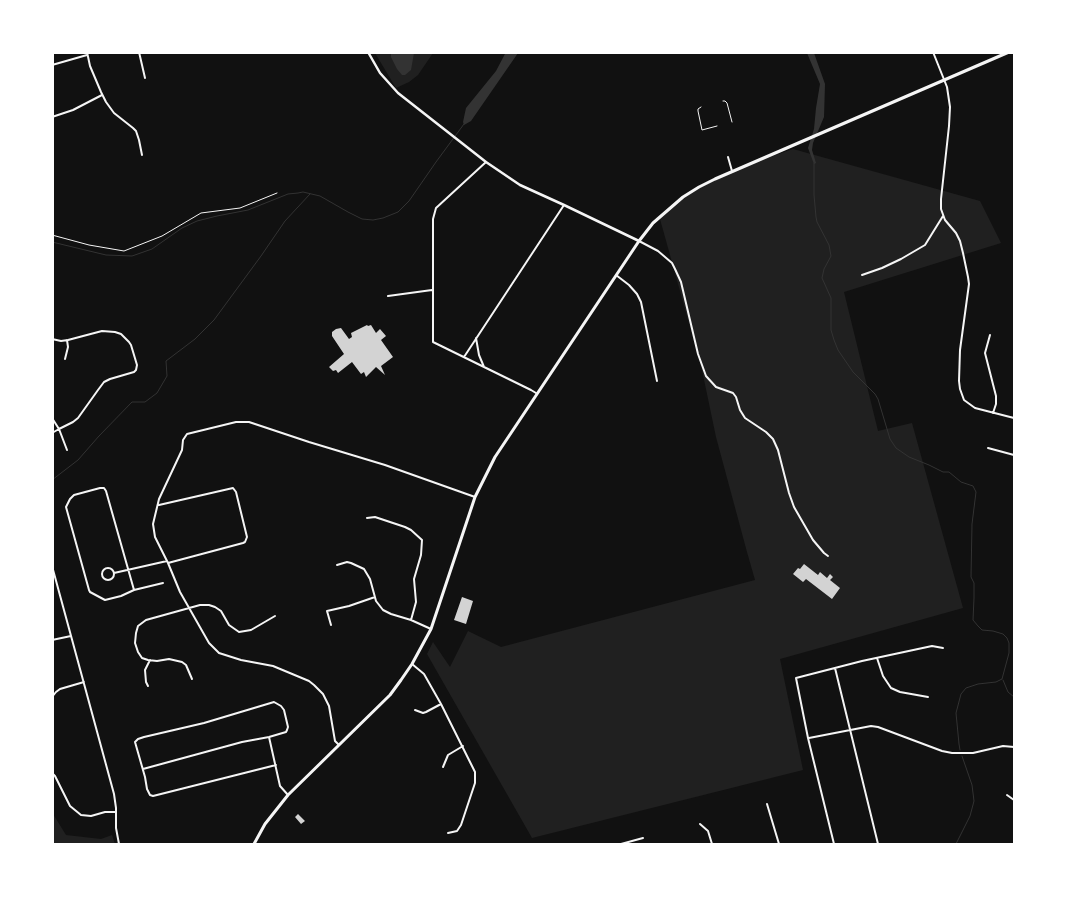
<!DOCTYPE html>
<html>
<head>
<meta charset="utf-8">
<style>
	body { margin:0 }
	#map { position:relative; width:1067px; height:897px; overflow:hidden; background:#111; font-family:"Fira Sans",sans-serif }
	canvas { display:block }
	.frame { position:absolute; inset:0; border:54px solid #fff; pointer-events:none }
</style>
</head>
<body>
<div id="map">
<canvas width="1067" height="897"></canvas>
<div class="frame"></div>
</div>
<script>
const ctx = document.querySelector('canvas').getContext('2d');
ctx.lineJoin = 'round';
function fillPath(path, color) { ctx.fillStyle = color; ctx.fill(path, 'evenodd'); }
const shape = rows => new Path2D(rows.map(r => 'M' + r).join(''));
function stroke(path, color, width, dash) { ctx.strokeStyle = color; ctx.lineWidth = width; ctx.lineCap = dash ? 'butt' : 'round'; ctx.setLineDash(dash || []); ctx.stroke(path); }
fillPath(shape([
	[375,53,433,53,418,75,409,82,396,88],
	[793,149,980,201,1001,243,844,292,878,431,912,423,963,608,780,659,803,770,532,838,427,654,433,642,450,667,468,631,501,647,755,580,747,552,716,437,702,370,660,219,683,196,741,167],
	[53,814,66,835,101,839,112,835,115,844,53,844]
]), '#202020');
fillPath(shape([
	[506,52,518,53,471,121,464,125,463,122,466,108,496,71],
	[391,53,414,53,411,70,405,75,402,75,397,69,391,57],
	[807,53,814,53,825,84,824,117,813,143,812,150,816,163,814,164,808,148,814,129,816,108,820,84]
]), '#333');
stroke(shape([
	[814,163,814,195,816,217,817,222,829,245,831,256,824,269,822,278,831,298,831,330,834,340,838,350,853,372,875,394,878,399,890,439,896,448,909,457,929,465,943,472,949,472,961,482,973,486,976,492,972,524,971,577,974,583,974,598,973,620,978,626,982,630,993,631,1003,634,1007,638,1009,643,1009,653,1002,679,996,682,978,684,966,688,961,694,956,713,959,744,960,750],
	[52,242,106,255,132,256,152,249,182,228,197,221,217,216,248,210,288,194,298,193,303,192,320,196,348,212,362,219,373,220,383,218,398,212,409,201,436,162,464,124],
	[52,480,78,460,99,436,132,402,145,402,157,393,167,376,166,361,195,339,214,320,261,256,285,221,310,194],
	[1003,680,1008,692,1014,697],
	[956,844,970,816,974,801,972,785,962,756]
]), '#333', 1);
fillPath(shape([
	[367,325,368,326,371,325,376,333,380,329,386,336,381,340,393,357,381,366,385,375,376,367,366,377,364,372,361,374,352,362,338,373,336,370,333,371,329,367,344,354,332,336,332,332,336,329,341,328,349,339,352,337,351,333],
	[804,564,818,575,820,572,827,578,830,574,833,577,830,580,840,588,832,599,806,579,803,582,793,574,798,568,800,569],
	[462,597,473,601,466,624,454,620],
	[298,814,305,821,301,824,295,817]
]), '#d3d3d3');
stroke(shape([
	[52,235,89,245,124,251,162,236,201,213,240,208,277,193]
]), '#f5f5f5', 1);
stroke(shape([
	[723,101,725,101,727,103,732,122],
	[701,107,698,109,698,111,702,130,717,126]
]), '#f5f5f5', 1);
stroke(shape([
	[87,52,90,66,101,92,106,102,114,113,133,128,136,131,139,140,142,155],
	[139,52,145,78],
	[933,52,947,87,950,107,949,126,941,199,941,209,945,220,956,233,960,241,963,253,968,277,969,284,960,350,959,381,960,389,964,400,975,408,1014,418],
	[52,65,87,55],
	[52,117,73,110,102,95],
	[728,157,732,171],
	[486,162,436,208,433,219,433,342,531,390,536,393],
	[639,241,658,251,672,263,675,269,681,282,698,354,706,376,716,387,733,393,736,397,740,410,745,418,766,432,773,439,778,450,789,493,794,507,813,540,824,553,828,556],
	[616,275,629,285,637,294,641,302,657,381],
	[862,275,882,268,901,259,925,245,943,216],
	[388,296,432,290],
	[990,335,985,353,996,396,996,404,993,413],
	[476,338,479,355,484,367],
	[52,339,61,341,68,340,102,331,115,332,121,334,129,342,131,345,137,365,136,370,134,372,110,379,104,382,98,390,78,418,73,422,59,429,52,433],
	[464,357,564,205],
	[65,359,68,347,67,340],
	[52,418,59,429,67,450],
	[988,448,1014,455],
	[159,505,233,488,236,492,247,537,245,542,243,543,168,563],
	[367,518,375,517,405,527,411,530,422,540,421,555,414,579,416,602,411,620],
	[337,565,347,562,351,563,364,569,370,579,376,601,383,610,391,614,411,620,431,629],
	[52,566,114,794,116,808,116,828,119,844],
	'102 574a6 6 0 1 1 12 0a6 6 0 1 1-12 0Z',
	[114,573,167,561],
	[134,590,106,491,104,488,100,488,74,495,70,499,66,507,89,590,90,592,105,600,121,596,134,590,163,583],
	[331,625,327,611,349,606,375,597],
	[52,640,71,636],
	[877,658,883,676,891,688,900,692,928,697],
	[412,664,424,674,441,704,475,772,475,783,461,825,457,831,448,833],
	[835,668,878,844],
	[192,679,186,665,182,662,169,659,157,661,148,660,142,658,138,652,135,643,136,633,138,626,146,620,200,605,209,605,215,607,221,611,229,625,239,632,251,630,275,616],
	[148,686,146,682,145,670,150,660],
	[52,697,56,692,60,689,84,682],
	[415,710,423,713,426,712,441,704],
	[269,737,280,786,288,795],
	[809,738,871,726,878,727,942,751,952,753,973,753,1003,746,1014,747],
	[339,745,335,741,329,706,323,694,314,685,309,681,273,666,241,660,219,653,209,643,180,592,168,563,155,537,153,524,159,499,182,450,183,440,187,434,236,422,249,422,309,442,385,465,475,497],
	[443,767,448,755,463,746],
	[143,769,242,742,269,737,286,732,287,730,288,727,284,710,281,706,274,702,204,723,144,737,138,739,135,742,145,777,147,789,150,795,153,796,276,765],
	[52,773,55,776,70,806,81,815,91,816,105,812,116,812],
	[1007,795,1014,800],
	[767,804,779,844],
	[700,824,708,831,712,844],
	[621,844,643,838],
	[834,844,808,738,796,678,862,661,932,646,943,648]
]), '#f5f5f5', 2);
stroke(shape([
	[368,52,380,73,398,93,486,162,520,185,564,205,639,241]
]), '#f5f5f5', 2.5);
stroke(shape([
	[254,844,265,824,288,795,390,695,401,680,412,664,431,629,475,497,495,457,639,241,653,223,683,197,699,187,715,179,1009,52]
]), '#f5f5f5', 3);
</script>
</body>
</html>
